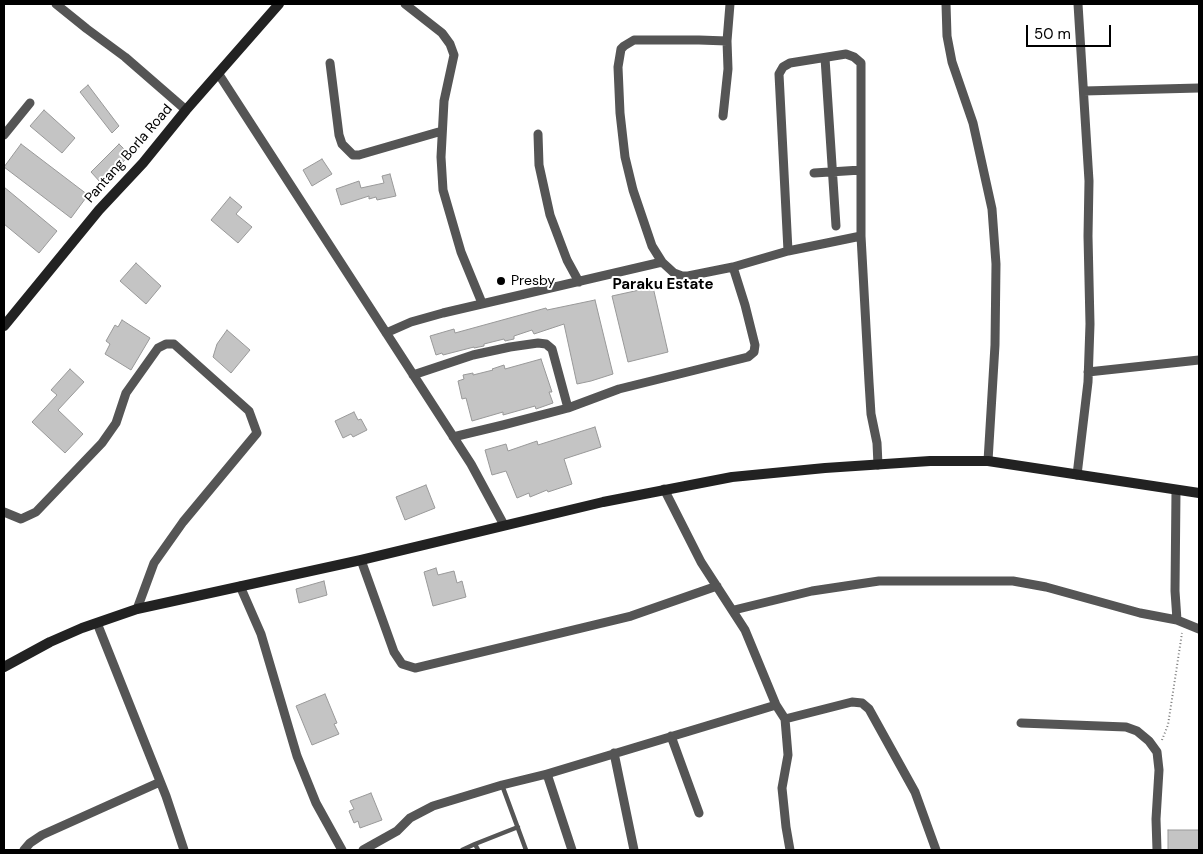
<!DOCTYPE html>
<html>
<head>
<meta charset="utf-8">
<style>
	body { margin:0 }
	#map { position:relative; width:1203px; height:854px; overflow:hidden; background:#fff; font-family:"DM Sans",sans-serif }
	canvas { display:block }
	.frame { position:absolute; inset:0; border:5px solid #000; pointer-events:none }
	.scale { position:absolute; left:1026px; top:25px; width:85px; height:22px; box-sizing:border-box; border:2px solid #000; border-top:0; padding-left:6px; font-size:15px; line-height:18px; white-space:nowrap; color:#000; -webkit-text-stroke:4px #fff; paint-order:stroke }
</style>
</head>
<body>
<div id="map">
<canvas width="1203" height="854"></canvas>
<div class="frame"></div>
<div class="scale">50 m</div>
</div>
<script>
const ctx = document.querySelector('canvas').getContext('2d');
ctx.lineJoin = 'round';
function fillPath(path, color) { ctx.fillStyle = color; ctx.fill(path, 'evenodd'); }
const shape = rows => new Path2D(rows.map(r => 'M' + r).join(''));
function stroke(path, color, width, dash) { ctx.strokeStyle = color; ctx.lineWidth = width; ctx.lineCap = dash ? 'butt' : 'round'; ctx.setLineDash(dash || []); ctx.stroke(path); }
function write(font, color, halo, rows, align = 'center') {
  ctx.font = font + ' "DM Sans",sans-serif'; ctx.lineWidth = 4; ctx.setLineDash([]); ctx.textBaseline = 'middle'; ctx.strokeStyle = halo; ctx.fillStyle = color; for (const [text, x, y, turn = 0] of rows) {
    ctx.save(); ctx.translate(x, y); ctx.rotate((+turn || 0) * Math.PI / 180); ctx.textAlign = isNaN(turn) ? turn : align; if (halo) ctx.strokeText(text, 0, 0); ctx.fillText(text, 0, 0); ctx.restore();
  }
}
const building = shape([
	[88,85,119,126,112,133,80,92,88,85],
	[44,110,75,138,62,153,30,126,44,110],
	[21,144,88,195,71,218,4,167,21,144],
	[119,144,130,155,101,183,91,172,119,144],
	[322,159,332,174,312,186,303,170,322,159],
	[390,174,396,196,377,200,376,197,369,199,369,196,341,205,336,189,359,181,361,188,384,183,382,176,390,174],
	[4,187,57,231,39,253,4,224,4,187],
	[230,197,242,207,236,214,252,227,238,243,211,220,230,197],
	[136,263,161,286,146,304,120,281,136,263],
	[653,287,668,352,628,362,612,296,653,287],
	[595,300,613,374,591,381,577,384,564,324,534,334,532,330,514,336,514,339,505,341,504,339,484,344,484,346,474,348,474,347,443,355,442,353,436,355,430,336,454,329,455,333,546,308,547,310,595,300],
	[122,320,150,338,131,370,105,354,110,344,106,341,115,325,118,327,122,320],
	[227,330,250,350,231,373,213,357,217,344,227,330],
	[541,359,552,392,549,392,553,403,536,409,535,406,503,415,503,412,472,421,466,398,462,399,458,381,464,379,463,375,473,373,473,375,493,370,492,369,504,365,505,369,541,359],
	[70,369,84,382,58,410,83,434,65,453,32,422,57,395,51,390,70,369],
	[354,412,358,420,361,419,367,430,353,437,351,434,343,438,335,421,354,412],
	[595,427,601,447,564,459,572,484,548,492,547,490,530,497,529,493,517,498,506,471,492,475,485,450,506,444,508,451,537,441,538,445,595,427],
	[426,485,435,508,405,520,396,497,426,485],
	[436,568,438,575,454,571,457,583,462,581,466,597,433,606,424,572,436,568],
	[324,581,327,595,299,603,296,589,324,581],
	[325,694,337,723,334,724,339,734,312,745,296,706,325,694],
	[371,793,382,820,360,828,358,821,354,823,349,811,354,809,350,801,371,793],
	[1168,830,1199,830,1199,850,1168,850,1168,830]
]);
fillPath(building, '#c4c4c4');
stroke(building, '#999', 1);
stroke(shape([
	[1162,740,1168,725,1182,633]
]), '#777', 2, [1, 2.5]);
stroke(shape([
	[502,785,526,850],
	[462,850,475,844],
	[478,850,475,844,518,827]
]), '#555', 4.5);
stroke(shape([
	[56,4,87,29,125,57,186,110],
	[405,4,442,33,450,44,454,55,444,101,441,157,443,190,461,252,482,303],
	[946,4,947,36,952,62,973,123,992,209,996,264,995,345,988,461],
	[727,41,699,40,634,40,624,46,621,49,618,67,620,113,625,157,633,190,652,246,662,262,674,273,682,276,688,276,733,267,788,251,861,236],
	[825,58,836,226],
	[330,63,339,135,342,144,353,155,359,155,442,131],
	[218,73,471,464,504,525],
	[1084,91,1199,88],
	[723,116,728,69,727,41,730,4],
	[538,134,539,165,550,215,567,260,579,282],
	[4,135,30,103],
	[814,173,861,170],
	[788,251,779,74,783,67,790,63,846,54,854,57,861,63,861,236,869,382,871,414,877,443,878,465],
	[386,333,411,322,443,313,662,262],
	[1088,372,1199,360],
	[413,375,473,355,510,347,538,343,546,344,552,349,568,408],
	[453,437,503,425,568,408,619,389,748,357,754,352,755,345,745,305,733,267],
	[1077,475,1088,382,1090,324,1088,236,1089,181,1078,4],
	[664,489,701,562,745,630,776,705,785,719,788,755,782,788,786,827,790,850],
	[1176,491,1175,591,1177,620,1199,629],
	[4,512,21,519,36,512,102,443,116,423,126,393,158,348,166,344,174,344,249,411,257,433,183,522,154,563,137,609],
	[361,560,394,652,402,664,415,668,631,616,717,586],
	[240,586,261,634,297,756,316,803,342,850],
	[734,610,812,591,879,581,1013,581,1046,587,1140,613,1177,620],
	[97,623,166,796,184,850],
	[785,719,852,702,862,703,869,709,915,792,936,850],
	[1021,723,1126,727,1137,731,1149,741,1157,752,1159,770,1156,819,1157,850],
	[671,736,699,813],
	[614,753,634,850],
	[547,774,572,850],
	[24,850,30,843,42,835,160,782],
	[363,850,397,831,410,818,433,806,502,785,547,774,776,705]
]), '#555', 9);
stroke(shape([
	[4,326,99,210,143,163,186,110,279,4],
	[4,667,50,642,82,628,137,609,361,560,603,502,732,477,825,468,930,461,988,461,1199,493]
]), '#222', 10);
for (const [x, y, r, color] of [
	[501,281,5,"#000"]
]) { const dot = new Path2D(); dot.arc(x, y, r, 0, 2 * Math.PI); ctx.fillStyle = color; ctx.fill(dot); stroke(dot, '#fff', 2); }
write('14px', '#000', '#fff', [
	["Pantang Borla Road",129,154,-49]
]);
write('14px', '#000', '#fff', [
	["Presby",511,281]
], 'left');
write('bold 15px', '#000', '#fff', [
	["Paraku Estate",663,285]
]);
</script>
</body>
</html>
